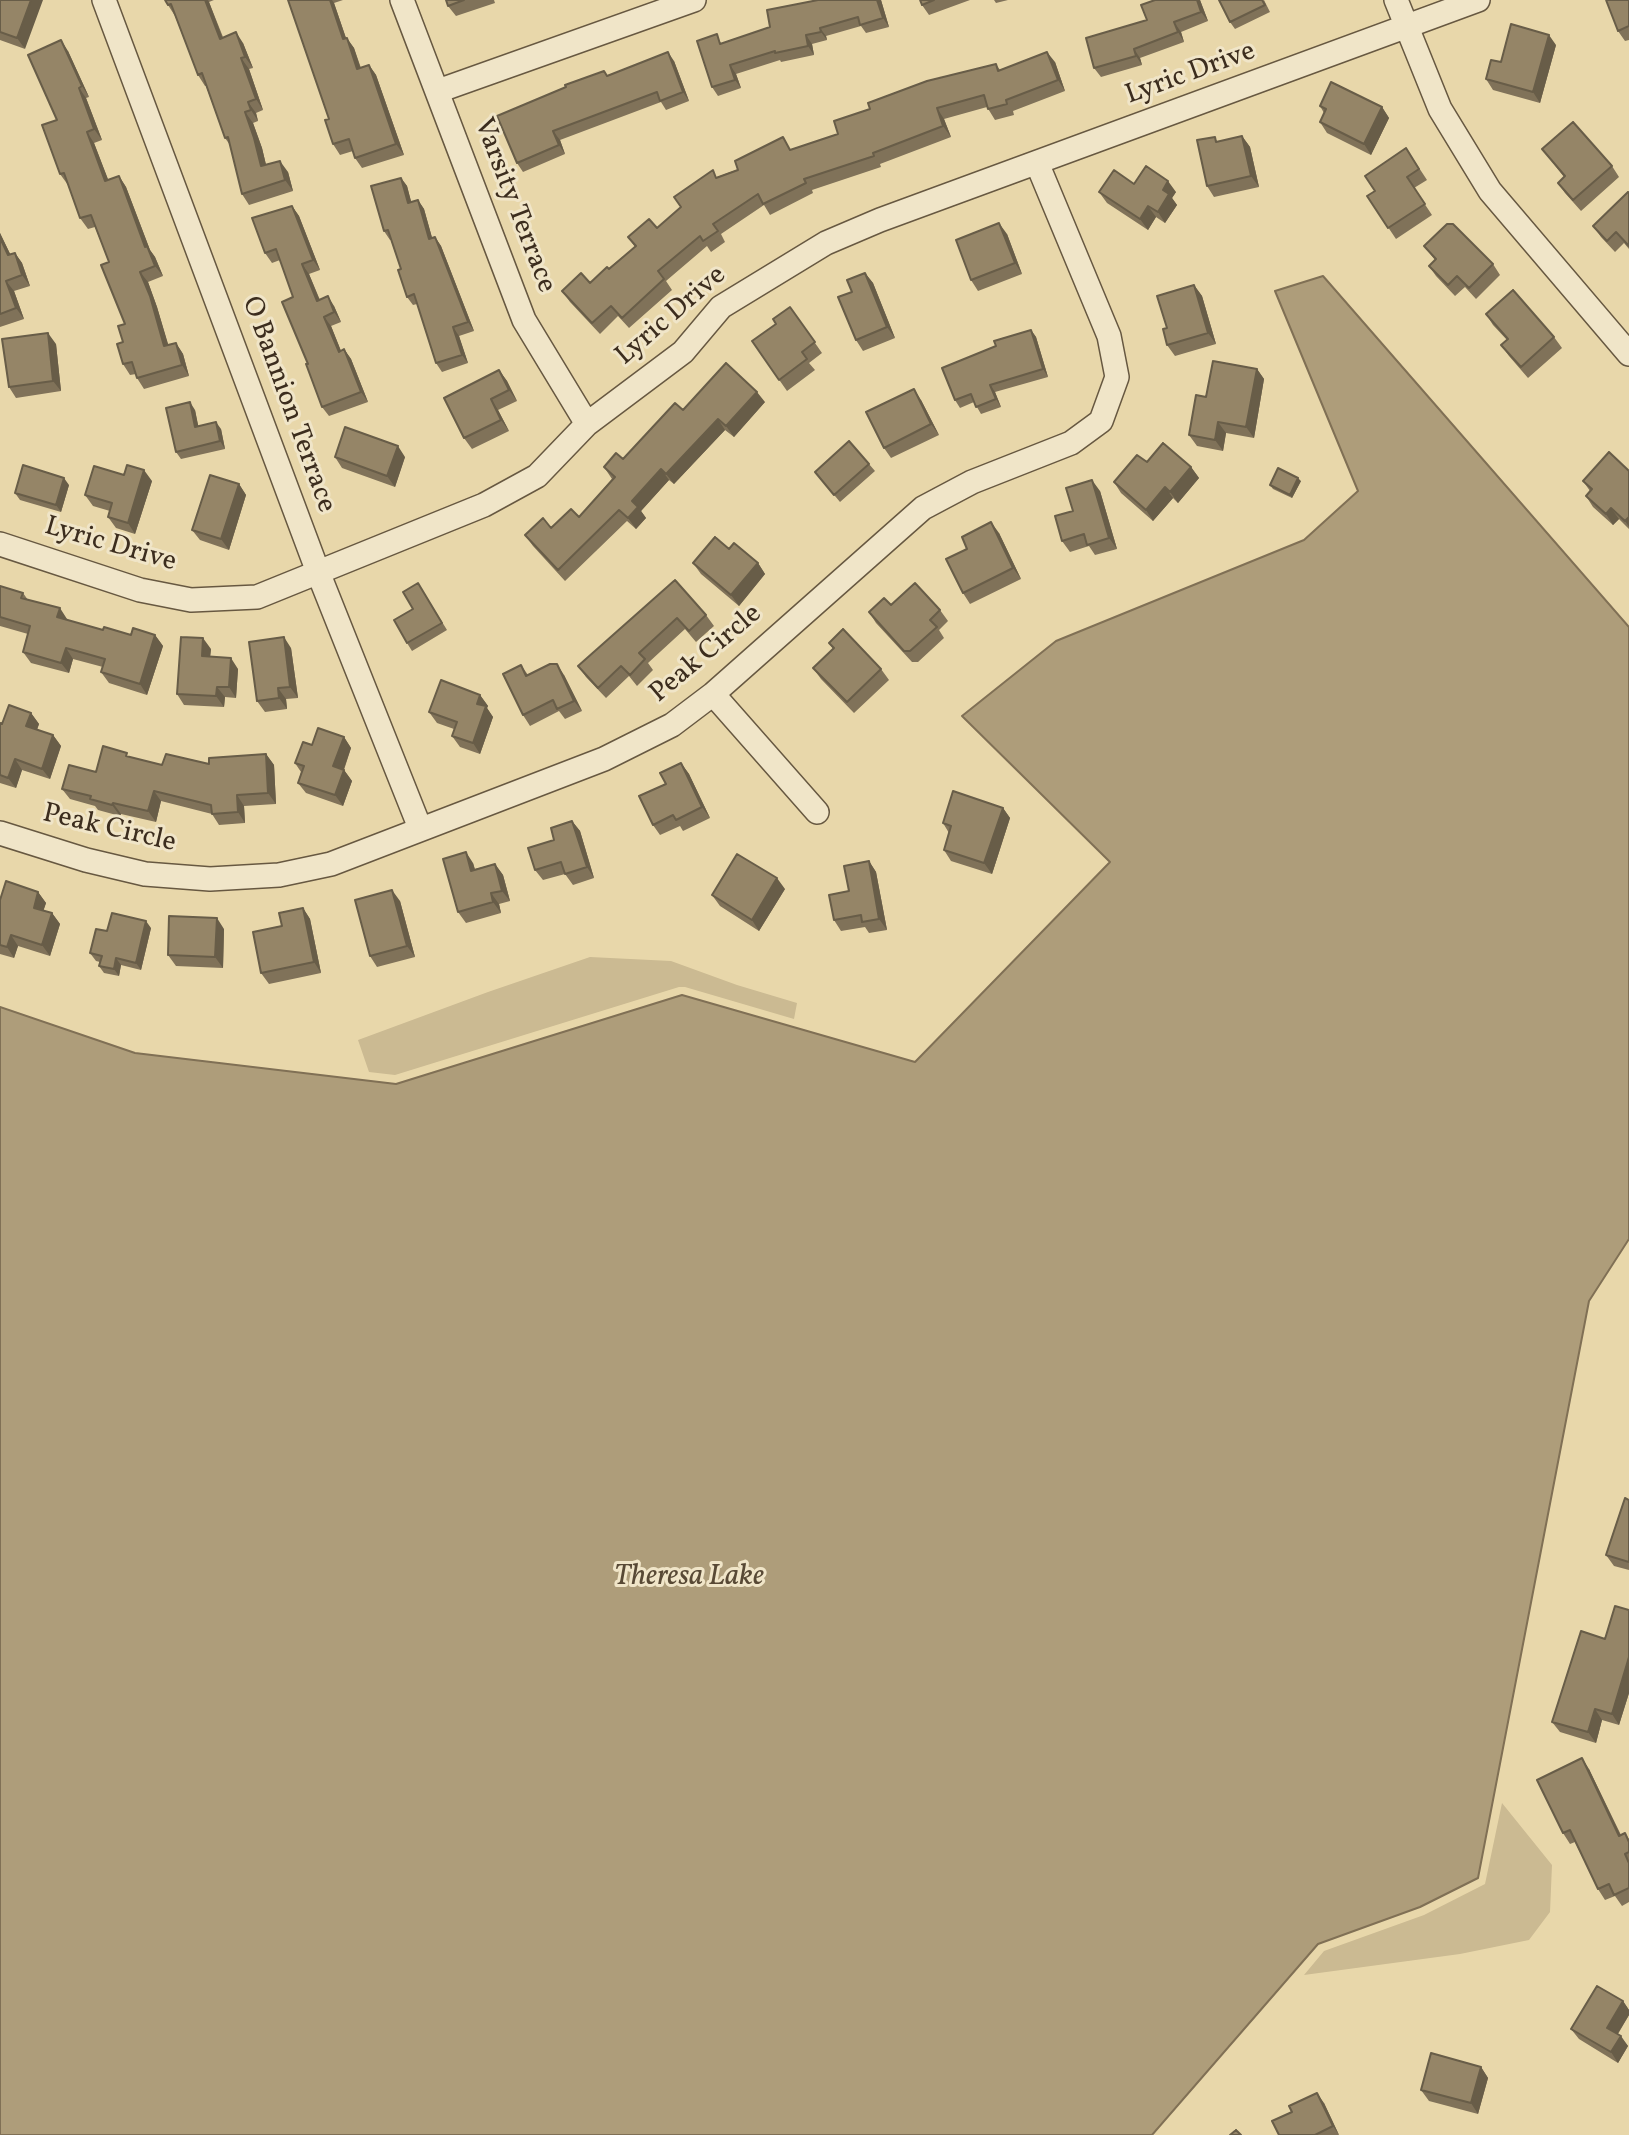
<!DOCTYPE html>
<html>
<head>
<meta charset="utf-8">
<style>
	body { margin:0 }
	canvas { display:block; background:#e8d7aa }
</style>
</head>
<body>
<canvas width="1629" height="2135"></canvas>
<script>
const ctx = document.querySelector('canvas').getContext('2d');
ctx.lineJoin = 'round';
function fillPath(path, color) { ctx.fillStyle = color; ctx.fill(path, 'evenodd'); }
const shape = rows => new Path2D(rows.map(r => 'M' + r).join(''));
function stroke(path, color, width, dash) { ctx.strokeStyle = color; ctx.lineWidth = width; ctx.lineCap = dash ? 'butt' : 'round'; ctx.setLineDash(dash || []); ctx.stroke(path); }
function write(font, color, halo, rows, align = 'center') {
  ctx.font = font + ' Vollkorn,serif'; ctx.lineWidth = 6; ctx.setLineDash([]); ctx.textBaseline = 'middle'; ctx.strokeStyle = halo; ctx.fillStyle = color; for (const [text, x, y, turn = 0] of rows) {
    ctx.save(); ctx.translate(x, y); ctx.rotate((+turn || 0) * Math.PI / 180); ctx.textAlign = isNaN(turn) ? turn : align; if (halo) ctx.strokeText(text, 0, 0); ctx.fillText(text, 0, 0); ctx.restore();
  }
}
fillPath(shape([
	[590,957,671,961,737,985,797,1003,794,1019,685,987,679,987,395,1075,369,1072,358,1040,488,992],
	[1502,1803,1552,1865,1550,1912,1529,1940,1460,1954,1304,1975,1324,1951,1424,1915,1485,1884]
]), '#cbba92');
const water = shape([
	[1323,276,1629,627,1629,1239,1589,1301,1478,1878,1420,1907,1318,1944,1152,2135,0,2135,0,1007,135,1053,396,1084,682,995,915,1062,1110,862,962,716,1056,641,1304,540,1358,491,1275,291,1323,276]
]);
fillPath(water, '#ae9d7a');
stroke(water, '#807055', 2);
const minor = shape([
	[104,0,318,572,420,828],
	[402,0,524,320,587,424],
	[1396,0,1440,109,1490,191,1629,354],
	[438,91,694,0],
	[0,544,140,590,191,600,257,597,484,505,537,476,587,424,683,352,721,307,826,243,880,220,1478,0],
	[713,694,817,812],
	[0,833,86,860,145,874,210,879,279,875,331,864,604,759,672,725,713,694,923,508,972,482,1071,443,1101,421,1117,377,1109,336,1037,163]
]);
stroke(minor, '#675841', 26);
stroke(minor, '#f0e5c8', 23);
fillPath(shape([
	[0,0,25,49,0,40],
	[165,0,214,0,209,2,223,37,243,43,253,68,249,69,263,110,256,113,258,121,253,123,262,148,266,165,288,172,293,191,249,205,242,194,230,145,225,138,206,86,205,86,198,75,175,16,168,5],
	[288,0,343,0,334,3,346,38,354,48,361,68,369,65,376,75,404,155,362,168,355,158,353,151,340,155,333,144,329,119],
	[446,0,494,0,495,3,456,16,448,6],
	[818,0,881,0,889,27,866,33,861,26,826,36,827,40,812,44,814,55,781,62,780,60,736,74,741,88,718,96,712,87,723,43,770,27],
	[920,0,970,0,929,15,922,5],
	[994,0,1008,0,996,3],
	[1200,0,1208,21,1181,32,1184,42,1140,58,1142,65,1101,77,1094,68,1147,20],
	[1264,0,1270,12,1235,29,1230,22],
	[1629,0,1629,40,1625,41,1618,31],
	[1556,45,1540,103,1493,90,1486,79],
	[68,51,89,97,86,98,102,140,94,143,108,180,119,176,126,187,150,250,155,257,163,276,148,282,157,307,168,345,176,343,183,354,189,376,144,389,137,378,136,374,130,375,123,364,123,342,125,324,109,262,95,227,88,229,80,218,68,185,60,174,57,120],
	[674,61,689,101,666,110,661,102,560,140,565,154,523,172,517,163,604,71,608,76],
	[1055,62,1065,91,1013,111,1014,115,995,120,987,107,944,119,951,137,880,164,881,167,812,190,813,193,770,215,764,205,721,234,725,242,711,252,707,246,666,281,672,290,629,328,618,316,600,334,570,302,562,291,590,283,635,247,628,237,657,228,717,177,792,149,838,134,870,109,996,64,1000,70],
	[1320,106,1382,107,1389,118,1371,155,1327,133,1320,122,1324,113],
	[1242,136,1250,147,1259,187,1214,197,1207,186,1218,142],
	[1406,148,1427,180,1414,188,1432,215,1396,239,1367,196,1375,191],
	[1542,149,1612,166,1619,177,1581,211,1565,193,1558,183,1564,177],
	[401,178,407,186,411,202,418,200,424,209,432,238,435,237,441,246,474,331,459,336,468,363,442,372,436,363,417,304,413,305,407,297,401,269,391,240,390,240,384,231],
	[1134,184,1176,192,1172,198,1177,205,1165,223,1156,217,1148,230,1107,203,1099,192],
	[1629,193,1629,249,1624,243,1615,252,1601,237,1593,226],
	[292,206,299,216,320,270,309,274,320,300,334,306,341,322,331,326,341,351,344,349,351,359,368,402,329,416,322,407,308,364,293,297,280,260,272,263,265,253],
	[0,233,10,254,15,253,22,263,30,286,14,291,24,319,0,327],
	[1007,234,1022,274,978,291,971,280],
	[1424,246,1493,264,1500,275,1476,299,1465,287,1455,296,1436,276,1429,266,1435,260],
	[865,273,873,283,895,338,863,351,856,340,852,292],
	[1194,285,1202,296,1216,344,1175,356,1167,345,1167,328],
	[790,307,822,353,809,363,815,370,787,391,752,341,776,324],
	[1486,314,1554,337,1562,348,1528,378,1509,356,1501,345,1507,340,1493,325],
	[1031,330,1036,337,1048,377,995,392,1001,407,981,414,974,402,960,408,955,400,996,346],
	[56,344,61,391,16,398,9,387],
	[1257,369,1264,379,1254,438,1226,433,1223,451,1197,446,1189,435,1206,397],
	[499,370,507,381,517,401,498,410,509,431,472,449,464,438],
	[921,400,939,435,891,458,884,448],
	[765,402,734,437,725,430,674,484,669,480,641,511,646,518,636,529,627,521,565,581,533,546,525,535,551,528,579,517,612,479,604,467,623,459,683,410],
	[195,410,198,426,221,429,225,449,181,459,176,452],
	[335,457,405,457,395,487,342,468],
	[1147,462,1191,467,1199,478,1178,503,1173,498,1153,521,1121,493,1114,482],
	[869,464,875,471,840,502,815,472],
	[1629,471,1629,529,1619,519,1613,525,1593,507,1586,496,1590,491,1583,481],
	[124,475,152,481,135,534,116,528,108,517,110,511,93,506,85,495],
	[1301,481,1292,498,1273,489,1270,485],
	[239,484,246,495,229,550,200,540,192,530],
	[69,485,61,512,20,500,15,493],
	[1100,491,1117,549,1095,555,1089,546,1070,552,1062,541,1073,511],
	[999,533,1021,579,970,604,963,593],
	[729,549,758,563,765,574,739,606,701,574,693,563],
	[675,580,706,615,714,626,696,642,685,629,648,663,653,670,637,686,629,676,606,698,586,677,578,666],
	[418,583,447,630,412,651,407,643],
	[0,586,23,593,28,600,67,620,103,630,131,635,155,635,163,646,147,695,109,683,101,672,103,667,73,659,69,673,31,663,23,652,28,634,0,626],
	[891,605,940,610,948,621,939,630,944,638,918,662,912,662,876,623,869,612],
	[829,643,881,669,889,680,854,713,821,679,813,668,833,649],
	[291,648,298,698,286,699,287,709,265,712,257,701],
	[211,649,210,657,238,669,236,698,225,697,224,707,184,705,177,694],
	[521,665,528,675,564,675,582,711,565,719,559,711,530,726,523,715],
	[480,695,488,706,487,708,493,717,480,754,460,747,452,736,454,729,437,723,429,712],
	[31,713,39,724,37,730,53,735,61,746,50,779,22,770,16,788,0,783,0,723,2,724],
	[344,737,351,748,344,770,352,781,343,806,306,793,298,783,301,772,295,763,312,745],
	[266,754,274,765,276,804,244,806,245,823,219,825,212,814,161,801,156,822,121,814,120,816,98,810,95,806,70,799,62,789,130,757,162,765,209,764],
	[681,763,689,774,710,818,683,831,680,826,660,835,653,825,666,784],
	[1003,808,1010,818,992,874,951,861,944,850,949,833,943,823],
	[572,821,580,831,594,878,573,885,565,874,543,880,535,870,554,840],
	[869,861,876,872,887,930,869,933,865,927,841,931,834,920,849,891],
	[473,863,475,869,495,864,503,875,510,901,499,904,501,913,466,923,458,912],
	[785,889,759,931,720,906,712,895],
	[38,892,46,903,43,911,52,913,60,924,50,956,18,946,14,958,0,954,0,900],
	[400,901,415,957,377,967,370,956],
	[303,908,310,919,321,973,269,984,261,973,282,926],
	[151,928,141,970,121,965,119,976,104,973,99,966,100,962,96,961,90,953,107,931],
	[224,929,223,968,176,966,168,955],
	[1629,1500,1629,1570,1614,1566,1606,1555],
	[1629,1610,1629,1693,1619,1725,1602,1720,1596,1743,1560,1732,1552,1722,1605,1639],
	[1589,1769,1621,1835,1625,1833,1629,1839,1629,1902,1622,1906,1615,1896,1605,1900,1598,1889,1575,1842,1570,1844,1563,1833],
	[1623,2001,1629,2010,1629,2015,1618,2034,1628,2046,1618,2063,1579,2039,1571,2029],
	[1481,2067,1488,2078,1478,2114,1429,2101,1421,2090],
	[1324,2103,1339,2135,1279,2135,1292,2112]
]), '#807259');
fillPath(shape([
	[31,0,43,0,25,49,17,38],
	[205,0,208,0,209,2,227,50,220,39],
	[330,0,332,0,334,3,350,50,343,39],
	[877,0,881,0,889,27,883,18],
	[1197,0,1200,0,1208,21,1201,12],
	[1174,22,1181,32,1184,42,1178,32],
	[820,28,826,36,827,40,821,32],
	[236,32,243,43,253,68,245,57],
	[806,35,812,44,814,55,808,46],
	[1549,35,1556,45,1540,103,1533,92],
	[347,38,354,48,364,79,357,69],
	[61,40,68,51,89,97,82,86],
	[1134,49,1140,58,1142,65,1136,56],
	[668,52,674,61,689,101,683,92],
	[1047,52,1055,62,1065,91,1058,80],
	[241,58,249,69,263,110,256,99],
	[369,65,376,75,404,155,396,144],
	[730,65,736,74,741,88,735,80],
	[79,88,86,98,102,140,94,129],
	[248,102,256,113,258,121,251,110],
	[1382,107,1389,118,1371,155,1364,144],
	[937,108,944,119,951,137,943,126],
	[245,112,253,123,262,148,269,177,261,166],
	[553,131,560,140,565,154,559,145],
	[87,132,94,143,113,192,105,181],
	[1242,136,1250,147,1259,187,1251,176],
	[280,161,288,172,293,191,285,180],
	[119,176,126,187,150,250,155,257,163,276,155,266,145,247],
	[401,178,407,186,414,212,408,203],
	[1168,181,1176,192,1172,198,1177,205,1165,223,1158,212,1163,190],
	[418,200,424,209,435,248,429,239],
	[292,206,299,216,320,270,313,260],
	[1148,206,1156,217,1148,230,1140,219],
	[999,223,1007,234,1022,274,1015,263],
	[0,233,16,266,8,255,0,238],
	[435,237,441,246,474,331,468,322],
	[15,253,22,263,30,286,22,275],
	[302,264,309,274,324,311,317,301],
	[140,272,148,282,157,307,172,357,164,346],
	[865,273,873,283,895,338,887,327],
	[6,281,14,291,24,319,16,308],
	[1194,285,1202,296,1216,344,1208,333],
	[328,296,334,306,341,322,334,312],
	[324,317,331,326,345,361,339,352],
	[453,327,459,336,468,363,462,355],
	[1031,330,1036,337,1048,377,1043,369],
	[48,333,56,344,61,391,53,381],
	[176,343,183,354,189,376,182,365],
	[344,349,351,359,368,402,361,392],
	[1257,369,1264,379,1254,438,1246,427],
	[499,370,507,381,517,401,509,390],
	[990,385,995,392,1001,407,996,399],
	[914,389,921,400,939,435,931,424],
	[757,392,765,402,734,437,726,426],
	[491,399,498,410,509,431,501,420],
	[190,402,195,410,200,434,195,427],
	[718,419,725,430,674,484,666,474],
	[216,422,221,429,225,449,220,441],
	[1218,422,1226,433,1223,451,1215,440],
	[398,446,405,457,395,487,387,476],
	[1191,467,1199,478,1178,503,1170,492],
	[661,469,669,480,641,511,646,518,636,529,628,518,632,501],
	[144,470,152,481,135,534,128,523],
	[64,478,69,485,61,512,56,505],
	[1298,478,1301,481,1292,498,1290,495],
	[1092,480,1100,491,1117,549,1109,538],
	[239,484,246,495,229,550,221,539],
	[1165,487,1173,498,1153,521,1146,510],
	[1611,508,1619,519,1613,525,1606,514],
	[1629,517,1629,527,1625,521],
	[991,522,999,533,1021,579,1013,568],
	[758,563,765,574,739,606,731,595],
	[60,608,67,619,65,628,57,617],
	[155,635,163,646,147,695,140,684],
	[284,637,291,648,298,698,290,687],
	[203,638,211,649,209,667,202,656],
	[66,648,73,659,69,673,61,663],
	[231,658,238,669,236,698,229,687],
	[557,664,564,675,582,711,574,701],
	[217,687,225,697,224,707,216,696],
	[278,688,286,699,287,709,279,698],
	[480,695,488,706,487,708,493,717,480,754,473,743,477,704],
	[31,713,39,724,34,737,26,726],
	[53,735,61,746,50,779,42,769],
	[344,737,351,748,341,777,333,766],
	[266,754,274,765,276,804,268,793],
	[15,759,22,770,16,788,8,778],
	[681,763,689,774,710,818,702,807],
	[344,770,352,781,343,806,335,795],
	[154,791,161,801,156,822,148,811],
	[237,795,244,806,245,823,238,812],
	[113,803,121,814,120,816,112,805],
	[1003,808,1010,818,992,874,984,863],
	[572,821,580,831,594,878,587,867],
	[466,852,473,863,478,882,471,871],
	[869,861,876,872,887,930,879,919],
	[495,864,503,875,510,901,502,891],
	[777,878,785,889,759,931,752,920],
	[392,890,400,901,415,957,407,946],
	[38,892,46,903,41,918,34,908],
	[491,893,499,904,501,913,493,902],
	[303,908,310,919,321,973,314,962],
	[52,913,60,924,50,956,42,945],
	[217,918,224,929,223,968,215,957],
	[146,921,151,928,141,970,136,963],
	[11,935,18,946,14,958,7,947],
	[116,958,121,965,119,976,114,969],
	[1629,1657,1629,1693,1619,1725,1612,1714],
	[1595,1709,1602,1720,1596,1743,1588,1732],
	[1582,1758,1589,1769,1626,1847,1619,1836],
	[1623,2001,1629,2010,1629,2015,1615,2038,1607,2028],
	[1621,2036,1628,2046,1618,2063,1611,2052],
	[1481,2067,1488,2078,1478,2114,1471,2103],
	[1317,2093,1324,2103,1339,2135,1333,2126]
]), '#685d48');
const building = shape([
	[0,0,31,0,17,38,0,32,0,0],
	[165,0,205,0,220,39,236,32,245,57,241,58,256,99,248,102,251,110,245,112,254,138,261,166,280,161,285,180,242,194,228,137,225,138,202,73,198,75,171,4,168,5,165,0],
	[288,0,330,0,343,39,347,38,357,69,369,65,396,144,355,158,349,139,333,144,325,120,329,119,288,0],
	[446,0,464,0,448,6,446,0],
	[818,0,877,0,883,18,860,25,858,17,820,28,821,32,806,35,808,46,775,53,775,51,730,65,735,80,712,87,697,41,717,34,720,44,770,27,767,10,818,0],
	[920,0,934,0,922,5,920,0],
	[1155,0,1197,0,1201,12,1174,22,1178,32,1134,49,1136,56,1094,68,1086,38,1147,20,1141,5,1155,0],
	[1219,0,1262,0,1265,5,1230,22,1219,0],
	[1606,0,1629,0,1629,26,1618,31,1606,0],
	[1511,24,1549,35,1533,92,1486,79,1491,60,1501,62,1511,24],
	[61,40,82,86,79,88,94,129,87,132,105,181,119,176,145,247,147,246,155,266,140,272,150,296,164,346,176,343,182,365,137,378,132,362,123,364,117,344,123,342,118,326,125,324,101,265,109,262,91,215,80,218,64,173,60,174,42,125,57,120,28,55,61,40],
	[668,52,683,92,660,101,657,92,553,131,559,145,517,163,497,116,566,87,565,85,604,71,607,76,668,52],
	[1047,52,1058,80,1006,100,1007,104,988,109,984,95,937,108,943,126,873,153,874,156,804,179,806,183,763,204,758,194,713,224,718,231,703,241,700,236,658,271,664,279,622,318,611,306,592,323,562,291,581,273,590,283,607,267,609,269,636,246,628,237,649,219,657,228,681,207,674,197,713,170,716,178,738,170,735,161,783,137,790,150,838,134,834,121,870,109,868,103,927,81,996,64,998,71,1047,52],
	[1331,82,1382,107,1364,144,1320,122,1326,109,1320,106,1331,82],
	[1573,122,1612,166,1573,200,1558,183,1565,176,1542,149,1573,122],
	[1242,136,1251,176,1207,186,1197,140,1215,137,1216,142,1242,136],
	[1406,148,1419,169,1407,177,1425,204,1388,228,1367,196,1375,191,1365,176,1406,148],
	[1146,166,1168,181,1163,190,1169,194,1158,212,1148,206,1140,219,1099,192,1114,170,1134,184,1146,166],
	[401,178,408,203,418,200,429,239,435,237,468,322,453,327,462,355,436,363,414,294,407,297,398,270,401,269,388,230,384,231,371,186,401,178],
	[1628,192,1629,193,1629,246,1616,232,1607,241,1593,226,1628,192],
	[292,206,313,260,302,264,317,301,328,296,334,312,324,317,339,352,344,349,361,392,322,407,306,364,308,364,282,302,293,297,276,249,265,253,252,218,292,206],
	[999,223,1015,263,971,280,956,240,999,223],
	[1447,224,1453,224,1493,264,1469,288,1457,276,1448,285,1429,266,1436,259,1424,246,1447,224],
	[0,238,8,255,15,253,22,275,6,281,16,308,0,314,0,238],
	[865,273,887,327,856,340,838,297,852,292,847,280,865,273],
	[1194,285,1208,333,1167,345,1163,329,1167,328,1157,296,1194,285],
	[1513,290,1554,337,1521,367,1501,345,1508,339,1486,314,1513,290],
	[790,307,815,342,802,352,807,359,779,380,752,341,776,324,773,319,790,307],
	[1031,330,1043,369,990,385,996,399,976,407,971,394,955,400,942,368,996,346,994,341,1031,330],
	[48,333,53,381,9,387,2,339,48,333],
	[1213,361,1257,369,1246,427,1218,422,1215,440,1189,435,1196,395,1206,397,1213,361],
	[726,363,757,392,726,426,718,419,666,474,661,469,632,501,638,507,628,518,619,510,558,570,525,535,543,518,551,528,571,509,579,517,615,477,604,467,616,453,623,459,675,403,683,410,726,363],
	[499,370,509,390,491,399,501,420,464,438,444,398,499,370],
	[914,389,931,424,884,448,866,412,914,389],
	[190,402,195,427,216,422,220,441,176,452,166,408,190,402],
	[345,427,398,446,387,476,335,457,345,427],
	[849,441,869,464,834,495,815,472,849,441],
	[1163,443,1191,467,1170,492,1165,487,1146,510,1114,482,1137,455,1147,462,1163,443],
	[1609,452,1629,471,1629,517,1625,521,1611,508,1606,514,1586,496,1592,489,1583,481,1609,452],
	[23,465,64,478,56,505,15,493,23,465],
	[127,465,144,470,128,523,108,517,112,503,85,495,94,466,124,475,127,465],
	[1278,468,1298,478,1290,495,1270,485,1278,468],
	[210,475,239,484,221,539,192,530,210,475],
	[1092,480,1109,538,1087,545,1084,534,1062,541,1055,516,1073,511,1066,488,1092,480],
	[991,522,1013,568,963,593,946,559,967,549,962,537,991,522],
	[715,537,729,549,734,543,758,563,731,595,693,563,715,537],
	[675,580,706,615,689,631,677,618,639,653,645,659,630,675,621,666,598,688,578,666,675,580],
	[418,583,442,623,407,643,394,620,413,609,403,592,418,583],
	[915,583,940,610,930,620,937,627,910,651,904,651,869,612,884,598,891,605,915,583],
	[0,586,23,593,21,598,60,608,57,617,103,630,104,627,131,635,133,628,155,635,140,684,101,672,105,659,66,648,61,663,23,652,30,626,0,617,0,586],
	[843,629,881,669,847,702,813,668,834,648,829,643,843,629],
	[181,637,203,638,202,656,231,658,229,687,217,687,216,696,177,694,181,637],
	[284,637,290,687,278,688,279,698,257,701,249,642,284,637],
	[550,664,557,664,574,701,557,709,553,700,523,715,503,674,521,665,526,676,550,664],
	[441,680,480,695,477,704,486,706,473,743,452,736,457,722,429,712,441,680],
	[9,705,31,713,26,726,53,735,42,769,15,759,8,778,0,775,0,723,2,724,9,705],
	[318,728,344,737,333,766,344,770,335,795,298,783,304,766,295,763,303,742,312,745,318,728],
	[103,746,127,753,126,756,162,765,166,754,209,764,209,758,266,754,268,793,237,795,238,812,212,814,211,805,154,791,148,811,113,803,112,805,90,799,91,796,62,789,69,765,96,772,103,746],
	[681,763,702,807,676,820,673,815,653,825,639,796,666,784,660,773,681,763],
	[953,791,1003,808,984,863,944,850,951,826,943,823,953,791],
	[572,821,587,867,565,874,561,862,535,870,528,848,554,840,551,828,572,821],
	[466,852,471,871,495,864,502,891,491,893,493,902,458,912,443,859,466,852],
	[737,854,777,878,752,920,712,895,737,854],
	[869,861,879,919,862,922,861,915,834,920,829,895,849,891,844,866,869,861],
	[6,881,38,892,34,908,52,913,42,945,11,935,7,947,0,945,0,900,6,881],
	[392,890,407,946,370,956,355,900,392,890],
	[303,908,314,962,261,973,253,932,282,926,279,913,303,908],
	[112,913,146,921,136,963,116,958,114,969,99,966,102,956,90,953,96,929,107,931,112,913],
	[169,916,217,918,215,957,168,955,169,916],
	[1625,1498,1629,1500,1629,1562,1606,1555,1625,1498],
	[1615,1606,1629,1610,1629,1657,1612,1714,1595,1709,1588,1732,1552,1722,1581,1631,1605,1639,1615,1606],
	[1582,1758,1619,1836,1625,1833,1629,1842,1629,1852,1625,1854,1629,1863,1629,1888,1614,1895,1609,1884,1598,1889,1570,1830,1563,1833,1537,1780,1582,1758],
	[1597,1986,1623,2001,1607,2028,1621,2036,1611,2052,1571,2029,1597,1986],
	[1431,2053,1481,2067,1471,2103,1421,2090,1431,2053],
	[1317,2093,1333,2126,1315,2135,1279,2135,1272,2121,1292,2112,1289,2106,1317,2093],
	[1236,2130,1241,2135,1230,2135,1236,2130]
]);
fillPath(building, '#958567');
stroke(building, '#685d48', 2);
write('28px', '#3c2d1e', '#f0e5c8', [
	["Lyric Drive",1191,75,-20],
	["Varsity Terrace",513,206,69],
	["Lyric Drive",672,317,-41],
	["O Bannion Terrace",287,405,70],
	["Lyric Drive",110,546,16],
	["Peak Circle",707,655,-40],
	["Peak Circle",109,830,13]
]);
write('italic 30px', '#584935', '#f0e5c8', [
	["Theresa Lake",689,1578]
]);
</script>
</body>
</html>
